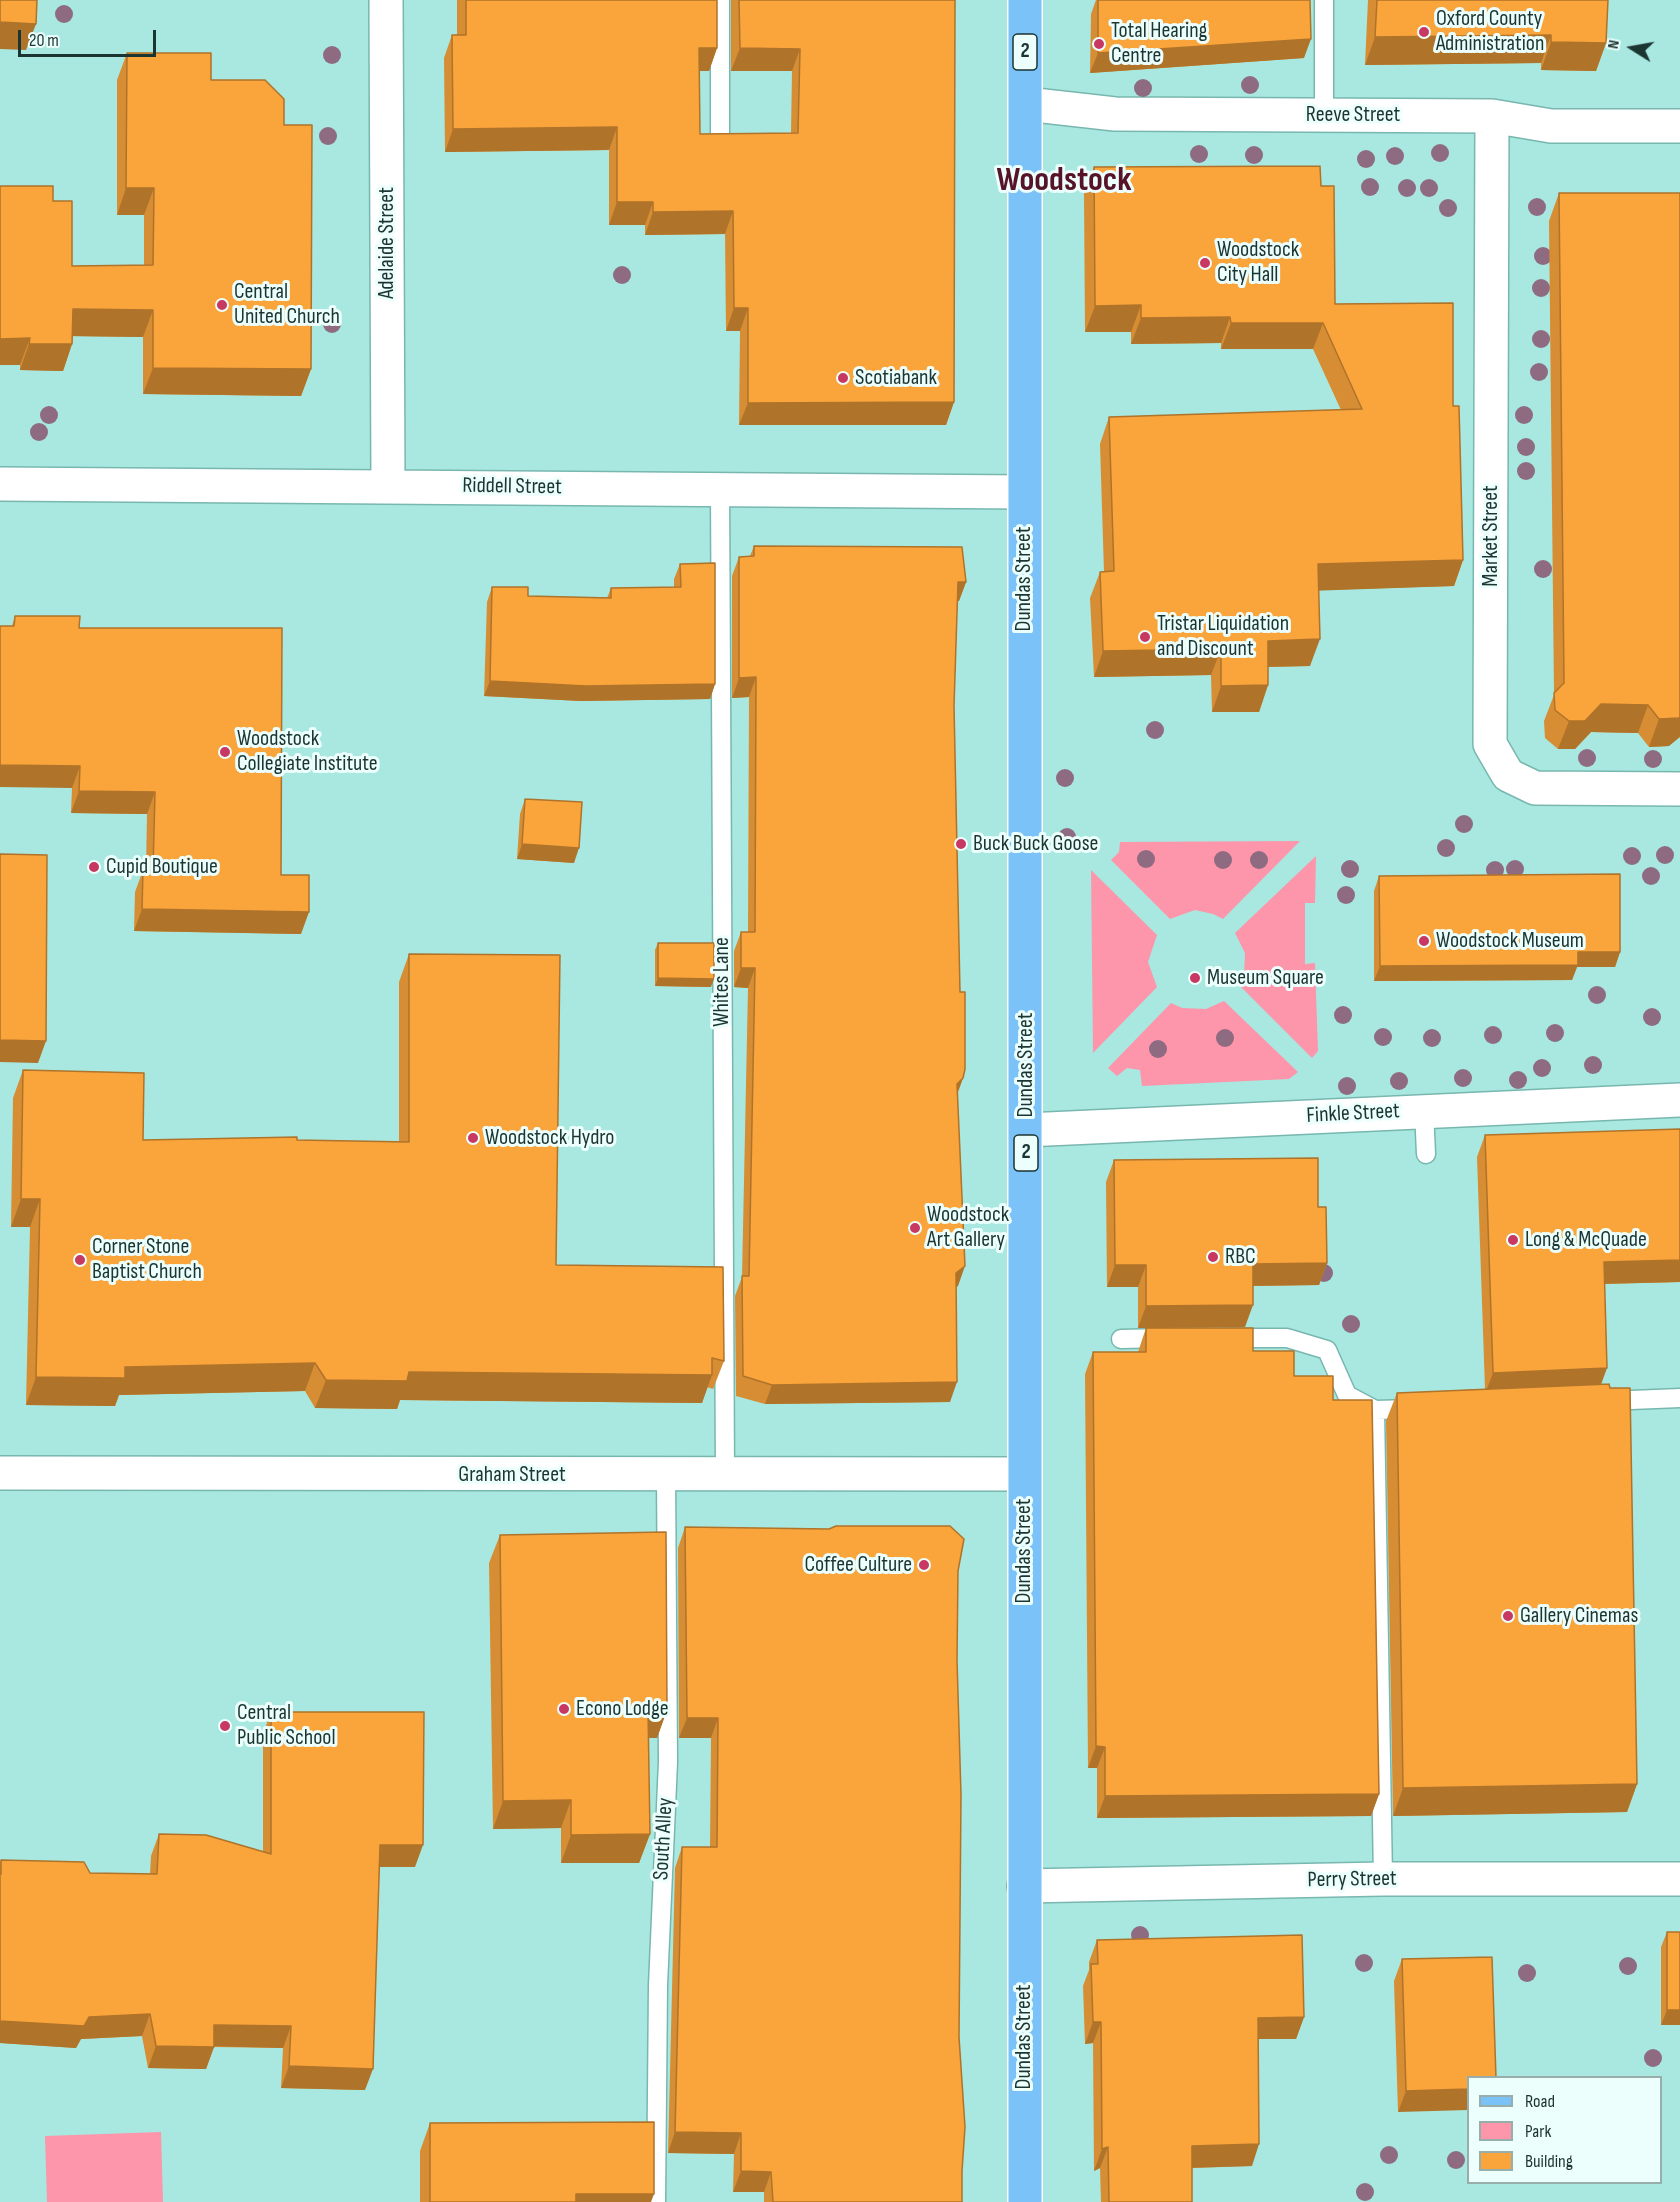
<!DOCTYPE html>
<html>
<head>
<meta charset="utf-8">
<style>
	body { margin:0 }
	#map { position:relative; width:1680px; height:2202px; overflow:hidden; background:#a8e8e0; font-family:"Sofia Sans Condensed",sans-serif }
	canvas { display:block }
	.legend { position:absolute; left:1467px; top:2076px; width:195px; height:108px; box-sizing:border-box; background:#ecfffc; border:2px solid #98aeab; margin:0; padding:8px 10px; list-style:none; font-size:18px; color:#1b3532 }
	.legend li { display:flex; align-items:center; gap:12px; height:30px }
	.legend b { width:30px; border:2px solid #98aeab }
	.north { position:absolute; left:1602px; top:18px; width:60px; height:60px; -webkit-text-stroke:4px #ecfffc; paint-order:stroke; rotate:281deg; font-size:16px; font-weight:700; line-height:24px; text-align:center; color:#1b3532 }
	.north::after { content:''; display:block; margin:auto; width:21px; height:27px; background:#1b3532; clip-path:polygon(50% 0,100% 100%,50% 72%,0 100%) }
	.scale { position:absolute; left:18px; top:30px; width:138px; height:27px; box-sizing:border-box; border:3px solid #1b3532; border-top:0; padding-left:8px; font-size:18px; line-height:21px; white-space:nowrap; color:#1b3532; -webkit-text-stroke:4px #ecfffc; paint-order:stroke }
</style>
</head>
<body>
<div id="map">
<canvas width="1680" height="2202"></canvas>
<ul class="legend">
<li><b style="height:8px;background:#7ac2f8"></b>Road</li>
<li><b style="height:16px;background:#fd95ab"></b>Park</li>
<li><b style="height:16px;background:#faa43c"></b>Building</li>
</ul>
<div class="north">N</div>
<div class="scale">20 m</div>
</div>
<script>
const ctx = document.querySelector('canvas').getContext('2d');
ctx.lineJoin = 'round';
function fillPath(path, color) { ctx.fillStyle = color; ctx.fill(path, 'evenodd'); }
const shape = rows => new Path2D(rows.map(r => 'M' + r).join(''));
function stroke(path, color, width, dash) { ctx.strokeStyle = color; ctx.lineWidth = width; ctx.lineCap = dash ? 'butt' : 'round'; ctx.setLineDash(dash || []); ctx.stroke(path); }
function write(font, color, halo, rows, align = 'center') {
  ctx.font = font + ' "Sofia Sans Condensed",sans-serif'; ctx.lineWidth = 6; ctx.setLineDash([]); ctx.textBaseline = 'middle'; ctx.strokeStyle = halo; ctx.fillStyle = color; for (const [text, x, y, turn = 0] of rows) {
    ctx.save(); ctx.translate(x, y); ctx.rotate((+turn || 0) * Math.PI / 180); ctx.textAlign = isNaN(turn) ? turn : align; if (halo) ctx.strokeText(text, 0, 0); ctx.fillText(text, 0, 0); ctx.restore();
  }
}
fillPath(shape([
	[1300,841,1223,919,1213,914,1195,910,1170,919,1111,860,1119,852,1120,842],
	[1316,856,1315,903,1305,903,1305,964,1315,963,1318,1051,1312,1058,1239,985,1244,976,1245,953,1235,933],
	[1091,870,1157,935,1148,962,1157,987,1093,1053],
	[1224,1001,1298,1072,1289,1079,1142,1086,1140,1070,1127,1068,1117,1076,1108,1068,1171,1003,1182,1008,1206,1009],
	[161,2132,163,2202,47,2202,45,2136]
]), '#fd95ab');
const lane = shape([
	[720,0,720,137],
	[1324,115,1324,0],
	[720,489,725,1475],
	[1424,1110,1426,1154],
	[1229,1338,1287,1338,1327,1350,1347,1395,1375,1410],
	[1121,1339,1165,1338],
	[1607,1401,1680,1398],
	[1383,1879,1375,1410,1414,1409],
	[656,2202,658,1985,668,1762,666,1475]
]);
const street = shape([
	[386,0,388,485],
	[1026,104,1115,114,1492,116,1551,126,1680,126],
	[1492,116,1490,744,1508,775,1535,788,1680,789],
	[0,484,1024,492],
	[1026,1130,1680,1100],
	[0,1473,1024,1474],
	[1024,1886,1383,1879,1680,1879]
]);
const primary = shape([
	[1025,0,1025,2202]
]);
stroke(lane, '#78b7b0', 21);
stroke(street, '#78b7b0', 36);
stroke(primary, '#fff', 36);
stroke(lane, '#fff', 18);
stroke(street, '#fff', 33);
stroke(primary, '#7ac2f8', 33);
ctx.fillStyle = '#8e6b81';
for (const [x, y] of [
	[64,14],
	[332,55],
	[1250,85],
	[1143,88],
	[328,136],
	[1440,153],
	[1199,154],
	[1254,155],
	[1395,156],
	[1366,159],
	[1370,187],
	[1407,188],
	[1429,188],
	[1537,207],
	[1448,208],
	[1543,256],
	[622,275],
	[1541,288],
	[332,324],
	[1541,339],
	[1539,372],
	[49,415],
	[1524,415],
	[39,432],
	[1526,447],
	[1526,471],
	[1543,569],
	[1155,730],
	[1587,758],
	[1653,759],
	[1065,778],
	[1464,824],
	[1067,837],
	[1446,848],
	[1665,855],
	[1632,856],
	[1146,859],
	[1223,860],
	[1259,860],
	[1350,869],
	[1515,869],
	[1495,870],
	[1651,876],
	[1346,895],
	[1597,995],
	[1343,1015],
	[1652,1017],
	[1555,1033],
	[1493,1035],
	[1383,1037],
	[1225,1038],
	[1432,1038],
	[1158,1049],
	[1593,1065],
	[1542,1068],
	[1463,1078],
	[1518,1080],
	[1399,1081],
	[1347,1086],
	[1324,1273],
	[1351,1324],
	[1140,1935],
	[1364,1963],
	[1628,1966],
	[1527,1973],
	[1653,2058],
	[1389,2155],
	[1456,2160],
	[1365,2192]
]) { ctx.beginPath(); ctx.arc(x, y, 9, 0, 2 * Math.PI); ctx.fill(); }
fillPath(shape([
	[457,0,717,0,717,48,709,71,699,71,700,134,791,133,792,71,731,71,731,0,955,0,954,402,946,425,739,425,740,331,726,331,725,234,645,235,645,225,609,225,609,150,445,152,444,58,452,35,457,35],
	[1096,0,1310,0,1304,58,1090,73,1091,14],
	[1368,0,1608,0,1606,43,1596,71,1541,70,1541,63,1365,65],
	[127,53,211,80,284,125,311,369,301,396,143,394,143,337,73,336,72,344,63,371,20,370,20,365,53,201,72,266,144,265,144,215,117,215,117,80],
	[1094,167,1321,186,1335,304,1453,406,1463,560,1454,586,1318,590,1310,666,1268,667,1268,685,1259,712,1212,712,1211,675,1094,677,1090,598,1100,572,1104,572,1100,444,1109,417,1341,410,1313,349,1221,349,1221,343,1131,344,1131,332,1085,332,1084,194],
	[1559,193,1669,746,1649,747,1638,733,1591,732,1575,749,1558,749,1545,738,1544,721,1554,695,1549,221],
	[754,546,966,582,959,601,957,601,954,706,960,992,963,1078,957,1095,958,1286,956,1287,950,1402,765,1404,736,1396,735,1296,742,1277,748,988,734,987,734,951,741,932,748,932,749,697,732,698,732,576,739,557,750,556],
	[680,564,715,684,710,699,581,701,484,696,487,602,492,587,528,596,607,598,611,588,674,587,674,579],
	[15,616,79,628,281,875,301,934,134,931,135,892,143,870,146,870,147,814,71,813,72,788,12,626],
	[525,799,574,863,517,859,520,814],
	[1379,876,1620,952,1615,967,1577,967,1572,980,1374,981,1374,891],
	[658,943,711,987,655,986,655,950],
	[409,954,556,1265,724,1361,713,1389,707,1387,702,1403,400,1400,397,1409,315,1408,305,1391,119,1395,115,1406,26,1405,30,1227,11,1227,13,1098,23,1070,143,1140,297,1140,399,1142,399,982],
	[1485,1135,1680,1282,1604,1284,1600,1385,1637,1784,1627,1812,1393,1816,1386,1421,1397,1393,1485,1389,1477,1157],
	[1114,1160,1318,1207,1327,1263,1319,1285,1253,1286,1245,1327,1138,1328,1138,1287,1107,1287,1106,1182],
	[1146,1328,1253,1351,1333,1400,1379,1794,1371,1816,1097,1818,1097,1768,1088,1768,1085,1374,1093,1352,1138,1352],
	[685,1527,958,1571,957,1660,959,2037,962,2202,764,2202,764,2192,733,2192,734,2154,668,2153,675,1868,682,1847,710,1847,711,1738,679,1738,678,1548],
	[500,1535,667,1710,657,1738,648,1738,650,1834,639,1863,561,1863,561,1828,493,1829,489,1563],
	[271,1712,415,1867,380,1867,365,2090,281,2088,283,2048,214,2047,206,2069,148,2068,142,2036,81,2039,76,2048,0,2043,0,1863,1,1860,90,1873,150,1874,151,1856,159,1834,263,1852,263,1734],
	[1667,1932,1680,2025,1661,2025,1661,1947],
	[1097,1940,1304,2017,1296,2039,1258,2039,1252,2166,1192,2168,1192,2202,1101,2202,1100,2168,1094,2171,1093,2043,1085,2044,1083,1986,1089,1970,1089,1962],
	[1492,1957,1398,2112,1394,1981,1402,1959],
	[430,2123,651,2202,420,2202,420,2151]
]), '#d78d34');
fillPath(shape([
	[0,22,36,24,26,50,0,49],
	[1551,35,1541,63,1365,65,1375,37],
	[1311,39,1304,58,1090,73,1098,53],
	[1551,42,1606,43,1596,71,1541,70],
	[699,48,717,48,709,71,690,71],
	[740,48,800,49,792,71,731,71],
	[617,127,609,150,445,152,453,129],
	[126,188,154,188,144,215,117,215],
	[617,202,653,202,645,225,609,225],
	[733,211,725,234,645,235,653,212],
	[1141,305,1131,332,1085,332,1095,306],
	[734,308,748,308,740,331,726,331],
	[73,309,153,310,143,337,63,336],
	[1230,317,1221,343,1131,344,1141,318],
	[1231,323,1323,323,1313,349,1221,349],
	[30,338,20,365,0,365,0,339],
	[29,344,72,344,63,371,20,370],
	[153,368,311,369,301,396,143,394],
	[954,402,946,425,739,425,748,403],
	[1463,560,1454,586,1308,591,1318,564],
	[958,582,966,582,959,601,951,601],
	[1320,639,1310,666,1259,667,1268,641],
	[1221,649,1211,675,1094,677,1103,651],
	[756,677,749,697,732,698,739,678],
	[490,681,715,684,710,699,581,701,484,696],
	[1268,685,1259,712,1212,712,1221,686],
	[1601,704,1648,705,1638,733,1591,732,1575,749,1558,749,1569,721],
	[1680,717,1680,737,1669,746,1649,747,1659,719],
	[0,765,80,766,72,788,0,787],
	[79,791,155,792,147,814,71,813],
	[522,844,579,848,574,863,517,859],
	[142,909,309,912,301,934,134,931],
	[1578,952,1620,952,1615,967,1577,967,1572,980,1374,981,1380,966],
	[741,968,755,968,748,988,734,987],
	[658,978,714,979,711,987,655,986],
	[0,1040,46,1041,38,1063,0,1062],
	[963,1078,956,1097,957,1084],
	[21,1199,40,1199,30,1227,11,1227],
	[1680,1260,1680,1282,1596,1284,1604,1262],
	[1327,1263,1319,1285,1245,1286,1253,1264],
	[1115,1265,1146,1265,1138,1287,1107,1287],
	[965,1266,958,1286,949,1292,956,1273],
	[1253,1305,1245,1327,1138,1328,1146,1306],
	[315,1363,305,1391,119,1395,115,1406,26,1405,36,1377,125,1367],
	[1607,1368,1599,1390,1485,1394,1493,1373],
	[409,1372,712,1375,702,1403,400,1400,397,1409,315,1408,326,1380],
	[957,1382,950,1402,765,1404,772,1385],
	[648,1710,667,1710,657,1738,638,1738],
	[687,1718,718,1718,711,1738,679,1738],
	[1096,1746,1105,1747,1097,1768,1088,1768],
	[1637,1784,1627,1812,1393,1816,1403,1788],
	[1379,1794,1371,1816,1097,1818,1105,1796],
	[571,1800,561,1828,493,1829,503,1801],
	[650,1834,639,1863,561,1863,571,1835],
	[380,1845,423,1845,415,1867,373,1867],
	[1667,2010,1680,2010,1680,2025,1661,2025],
	[150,2014,142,2036,81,2039,76,2048,0,2043,0,2021],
	[1304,2017,1296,2039,1250,2039,1258,2018],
	[1093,2022,1101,2022,1093,2043,1085,2044],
	[214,2025,291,2026,283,2048,206,2046],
	[156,2046,214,2047,206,2069,148,2068],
	[289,2066,373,2069,365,2090,281,2088],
	[1468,2089,1468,2110,1398,2112,1406,2091],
	[675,2132,741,2133,734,2154,668,2153],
	[1259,2144,1252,2166,1184,2168,1192,2146],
	[1108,2147,1100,2168,1094,2171,1102,2149],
	[741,2171,771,2172,764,2192,733,2192],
	[576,2194,654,2194,651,2202,573,2202]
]), '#af732a');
const building = shape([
	[0,0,37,0,36,24,0,22,0,0],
	[466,0,717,0,717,48,699,48,700,134,798,133,800,49,740,48,739,0,955,0,954,402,748,403,748,308,734,308,733,211,653,212,653,202,617,202,617,127,453,129,452,35,466,35,466,0],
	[1098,0,1310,0,1311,39,1098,53,1098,0],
	[1377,0,1608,0,1606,43,1551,42,1551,35,1375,37,1377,0],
	[127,53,211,53,211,80,265,80,284,99,284,125,312,125,311,369,153,368,153,310,73,309,72,344,29,344,30,338,0,339,0,186,53,186,53,201,72,201,72,266,153,265,154,188,126,188,127,53],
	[1320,166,1321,186,1334,186,1335,304,1453,303,1453,406,1459,406,1463,560,1318,564,1320,639,1268,641,1268,685,1221,686,1221,649,1103,651,1100,572,1114,571,1109,417,1362,409,1323,323,1231,323,1230,317,1141,318,1141,305,1095,306,1094,167,1320,166],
	[1559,193,1680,193,1680,717,1679,718,1659,719,1648,705,1601,704,1585,721,1569,721,1555,710,1554,693,1564,683,1559,193],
	[754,546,962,547,966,582,958,582,954,706,960,992,965,992,965,1069,963,1078,957,1084,965,1266,956,1273,957,1382,772,1385,743,1376,742,1276,749,1276,755,968,741,968,741,932,755,932,756,677,739,678,739,557,754,556,754,546],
	[715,563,715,684,586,686,490,681,492,587,528,587,528,596,611,598,611,588,681,587,680,564,715,563],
	[15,616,80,616,79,628,282,628,281,875,309,875,309,912,142,909,143,870,153,870,155,792,79,791,80,766,0,765,0,626,14,626,15,616],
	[525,799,582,802,579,848,522,844,525,799],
	[0,854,47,855,46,1041,0,1040,0,854],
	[1620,874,1620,952,1578,952,1578,965,1380,966,1379,876,1620,874],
	[658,943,714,943,714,979,658,978,658,943],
	[409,954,560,955,556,1265,723,1267,724,1361,712,1358,712,1375,409,1372,407,1381,326,1380,315,1363,125,1367,125,1378,36,1377,40,1199,21,1199,23,1070,144,1073,143,1140,297,1137,297,1140,409,1142,409,954],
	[1680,1129,1680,1260,1604,1262,1607,1368,1493,1373,1485,1135,1680,1129],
	[1318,1158,1318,1207,1326,1207,1327,1263,1253,1264,1253,1305,1146,1306,1146,1265,1115,1265,1114,1160,1318,1158],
	[1146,1328,1253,1328,1253,1351,1294,1351,1294,1376,1333,1376,1333,1400,1372,1400,1379,1794,1105,1796,1105,1747,1096,1746,1093,1352,1146,1352,1146,1328],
	[1609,1384,1610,1388,1630,1388,1637,1784,1403,1788,1397,1393,1609,1384],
	[836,1526,950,1526,964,1539,958,1571,957,1660,961,1795,959,2037,965,2127,962,2171,962,2202,773,2202,771,2172,741,2171,741,2133,675,2132,682,1847,717,1847,718,1718,687,1718,685,1527,829,1529,836,1526],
	[666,1532,667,1710,648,1710,650,1834,571,1835,571,1800,503,1801,500,1535,666,1532],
	[271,1712,424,1712,423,1845,380,1845,373,2069,289,2066,291,2026,214,2025,214,2047,156,2046,150,2014,89,2017,84,2026,0,2021,0,1874,1,1874,1,1860,84,1862,90,1873,157,1874,159,1834,206,1835,271,1854,271,1712],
	[1667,1932,1680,1932,1680,2010,1667,2010,1667,1932],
	[1302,1935,1304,2017,1258,2018,1259,2144,1192,2146,1192,2202,1109,2202,1108,2147,1102,2149,1101,2022,1093,2022,1091,1964,1098,1964,1097,1940,1302,1935],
	[1492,1957,1496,2078,1468,2078,1468,2089,1406,2091,1402,1959,1492,1957],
	[654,2122,654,2194,576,2194,576,2202,430,2202,430,2123,654,2122]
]);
fillPath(building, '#faa43c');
stroke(building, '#af732a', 1.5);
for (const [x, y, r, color] of [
	[1424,32,6,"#c73863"],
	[1099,44,6,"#c73863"],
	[1205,263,6,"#c73863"],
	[222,305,6,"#c73863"],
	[843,378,6,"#c73863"],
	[1145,637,6,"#c73863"],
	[225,752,6,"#c73863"],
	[961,844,6,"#c73863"],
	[94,867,6,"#c73863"],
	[1424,941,6,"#c73863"],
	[1195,978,6,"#c73863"],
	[473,1138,6,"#c73863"],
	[915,1228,6,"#c73863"],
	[1513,1240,6,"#c73863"],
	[1213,1257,6,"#c73863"],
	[80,1260,6,"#c73863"],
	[924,1565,6,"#c73863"],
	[1508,1616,6,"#c73863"],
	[564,1709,6,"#c73863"],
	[225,1726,6,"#c73863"]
]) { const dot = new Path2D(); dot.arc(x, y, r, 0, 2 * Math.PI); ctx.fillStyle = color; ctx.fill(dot); stroke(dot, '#ecfffc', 2); }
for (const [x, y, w] of [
	[1025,52,24],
	[1026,1153,24]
]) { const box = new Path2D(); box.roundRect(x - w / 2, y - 18, w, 36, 4.5); ctx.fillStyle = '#ecfffc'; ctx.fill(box); stroke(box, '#1b3532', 1.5); }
write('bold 21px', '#1b3532', null, [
	["2",1025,52],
	["2",1026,1153]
]);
write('22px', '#1b3532', '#ecfffc', [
	["Oxford County",1436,19],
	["Administration",1436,44],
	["Total Hearing",1111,31],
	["Centre",1111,56],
	["Woodstock",1217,250],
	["City Hall",1217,275],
	["Central",234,292],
	["United Church",234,317],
	["Scotiabank",855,378],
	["Tristar Liquidation",1157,624],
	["and Discount",1157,649],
	["Woodstock",237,739],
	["Collegiate Institute",237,764],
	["Buck Buck Goose",973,844],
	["Cupid Boutique",106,867],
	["Woodstock Museum",1436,941],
	["Museum Square",1207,978],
	["Woodstock Hydro",485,1138],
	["Woodstock",927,1215],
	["Art Gallery",927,1240],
	["Long & McQuade",1525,1240],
	["Corner Stone",92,1247],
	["Baptist Church",92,1272],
	["RBC",1225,1257],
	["Coffee Culture",912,1565,"right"],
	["Gallery Cinemas",1520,1616],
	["Econo Lodge",576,1709],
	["Central",237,1713],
	["Public School",237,1738]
], 'left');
write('22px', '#1b3532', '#ecfffc', [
	["Reeve Street",1353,115],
	["Adelaide Street",387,243,-90],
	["Riddell Street",512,487,1],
	["Market Street",1491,536,-90],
	["Dundas Street",1024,579,-90],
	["Whites Lane",722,982,-90],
	["Dundas Street",1026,1065,-90],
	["Finkle Street",1353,1114,-3],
	["Graham Street",512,1475],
	["Dundas Street",1024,1551,-90],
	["South Alley",664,1839,-87],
	["Perry Street",1352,1880,-1],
	["Dundas Street",1024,2037,-90]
]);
write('bold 34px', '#571328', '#ecfffc', [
	["Woodstock",1064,181]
]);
</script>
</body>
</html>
